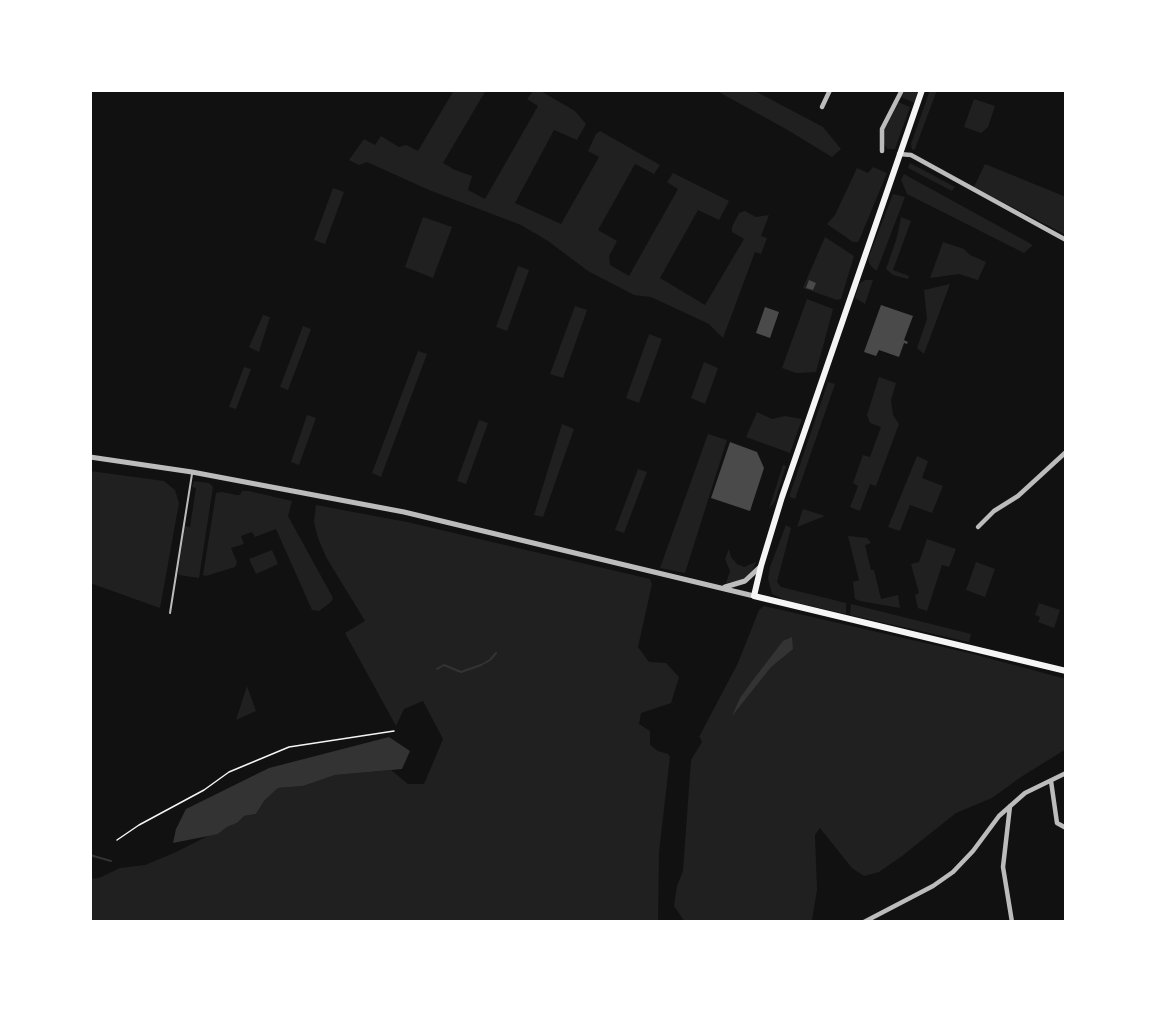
<!DOCTYPE html>
<html>
<head>
<meta charset="utf-8">
<style>
	body { margin:0 }
	#map { position:relative; width:1156px; height:1012px; overflow:hidden; background:#111; font-family:Mulish,sans-serif }
	canvas { display:block }
	.frame { position:absolute; inset:0; border:92px solid #fff; pointer-events:none }
</style>
</head>
<body>
<div id="map">
<canvas width="1156" height="1012"></canvas>
<div class="frame"></div>
</div>
<script>
const ctx = document.querySelector('canvas').getContext('2d');
ctx.lineJoin = 'round';
function fillPath(path, color) { ctx.fillStyle = color; ctx.fill(path, 'evenodd'); }
const shape = rows => new Path2D(rows.map(r => 'M' + r).join(''));
function stroke(path, color, width, dash) { ctx.strokeStyle = color; ctx.lineWidth = width; ctx.lineCap = dash ? 'butt' : 'round'; ctx.setLineDash(dash || []); ctx.stroke(path); }
fillPath(shape([
	[454,90,486,90,443,163,455,170,472,176,468,190,485,199,538,106,527,99,534,90,539,90,575,111,586,124,577,140,554,130,515,203,561,224,599,157,588,151,596,134,600,131,660,165,654,174,635,164,598,230,617,241,609,256,610,265,629,276,678,189,667,182,673,173,729,201,719,220,698,210,660,278,705,305,744,239,732,232,732,227,739,213,745,211,756,217,769,215,761,236,767,238,761,254,755,252,723,338,709,324,651,297,634,295,588,271,548,241,521,225,429,190,367,162,359,165,349,160,364,139,375,145,381,136,399,147,406,145,418,151],
	[715,90,753,90,823,127,841,149,832,157,786,129],
	[905,90,919,90,915,103,901,97],
	[930,90,937,90,915,149,912,150,911,144],
	[974,99,995,106,988,127,981,133,964,127],
	[898,102,910,107,895,149,887,149,884,144,884,129],
	[910,163,955,187,952,191,908,168],
	[985,164,1066,197,1066,235,974,187],
	[873,167,887,173,860,238,858,242,853,242,827,224,835,215,857,168,868,173],
	[904,174,1033,245,1024,253,907,194,901,180],
	[333,188,344,192,325,244,314,240],
	[893,194,905,197,877,270,875,270,870,265,868,259],
	[423,217,452,227,433,278,405,267],
	[901,217,911,221,893,270,909,276,908,279,893,275,886,269,897,237],
	[825,237,854,256,841,299,837,300,803,288],
	[943,242,964,249,970,255,986,262,978,280,959,274,930,278],
	[518,266,529,270,507,331,496,327],
	[865,280,873,280,865,304,855,298,859,284],
	[950,284,924,354,917,348,927,319,924,290],
	[807,299,833,309,816,372,796,373,782,368],
	[575,306,587,310,563,378,550,374],
	[263,315,270,317,259,352,249,347],
	[303,326,311,329,288,390,280,387],
	[649,334,662,339,639,403,626,398],
	[418,351,427,354,381,477,372,473],
	[704,362,718,368,705,404,691,398],
	[244,367,251,369,236,409,229,407],
	[879,377,896,383,891,400,893,415,899,424,876,486,870,484,860,511,850,507,858,486,853,483,863,455,870,457,881,427,870,423,867,415],
	[828,382,835,384,795,499,790,497,790,494],
	[757,412,772,419,785,416,802,419,790,453,746,437],
	[307,415,316,418,299,465,291,462],
	[479,420,488,423,466,484,457,481],
	[562,424,574,429,543,517,534,515],
	[708,434,727,440,685,573,660,568],
	[917,456,928,461,922,478,943,486,932,513,910,505,900,531,888,527],
	[783,465,786,466,775,501,769,509],
	[638,469,647,472,624,533,615,530],
	[90,471,164,481,175,490,179,503,160,608,90,583],
	[194,481,209,483,213,487,199,578,179,575,178,572,185,526,190,527,196,488,192,487],
	[242,491,249,491,292,501,288,516,333,598,331,602,319,611,312,610,276,529,255,537,252,532,241,536,244,544,231,548,237,562,235,567,206,576,203,575,216,493,222,492,237,495,240,495],
	[316,505,407,522,650,579,652,584,638,647,649,662,666,663,679,677,671,703,641,713,639,724,650,731,699,737,738,663,759,610,764,606,969,653,1066,679,1066,749,1021,777,992,798,956,813,902,856,879,872,864,876,852,868,820,828,815,835,817,890,812,920,808,922,685,922,674,906,677,886,683,871,691,760,702,742,700,737,650,731,650,745,658,751,668,754,670,757,659,852,658,922,90,922,90,879,99,878,120,868,145,865,174,853,210,835,218,834,227,827,237,823,244,816,256,814,264,801,278,788,303,786,335,775,391,770,408,784,424,784,443,739,423,701,404,709,396,726,345,633,365,621,326,557,318,538,314,522],
	[803,509,825,516,797,527],
	[786,525,791,528,777,582,781,587,846,603,846,614,785,600,772,594,768,578,770,567],
	[848,536,867,538,871,543,865,545,871,570,874,570,881,599,898,595,900,608,860,601,855,599,853,582,859,580],
	[927,539,956,549,949,567,942,565,927,611,918,608,915,595,919,593,911,564,919,562],
	[729,549,731,557,737,564,744,567,756,562,752,571,743,580,726,583,730,571,725,559],
	[272,550,278,564,256,574,249,559],
	[976,562,995,569,985,597,966,590],
	[1039,603,1060,610,1054,628,1038,622,1040,617,1035,615],
	[851,604,971,634,969,642,850,615],
	[247,686,256,711,236,720]
]), '#202020');
fillPath(shape([
	[792,637,793,649,771,667,732,716,740,698,753,680,783,641],
	[389,737,410,751,402,769,335,775,303,786,278,788,264,801,256,814,244,816,237,823,227,827,218,834,173,843,176,829,186,809,269,768]
]), '#333');
stroke(shape([
	[437,669,444,665,461,672,481,665,490,660,496,653],
	[90,855,111,861]
]), '#333', 2);
fillPath(shape([
	[809,280,816,283,813,290,806,288],
	[881,305,913,316,904,340,908,342,907,344,904,343,899,357,879,350,876,356,864,352],
	[765,307,779,312,770,338,756,333],
	[730,442,757,452,764,468,750,511,711,498]
]), '#4a4a4a');
stroke(shape([
	[117,840,139,825,204,790,229,772,289,747,394,731]
]), '#f5f5f5', 1.5);
stroke(shape([
	[170,613,192,474]
]), '#bcbcbc', 2);
stroke(shape([
	[822,107,830,90],
	[882,151,882,129,902,90],
	[899,154,911,155,1066,240],
	[978,527,994,511,1018,496,1066,452],
	[1051,781,1057,823,1066,828],
	[1010,806,1003,867,1012,922],
	[864,922,933,886,953,872,973,851,999,816,1025,793,1066,773]
]), '#bcbcbc', 4.5);
stroke(shape([
	[90,457,192,472,404,512,754,596],
	[725,587,745,581,761,566]
]), '#bcbcbc', 5);
stroke(shape([
	[922,90,782,497,761,566,754,596,1066,671]
]), '#f5f5f5', 6);
</script>
</body>
</html>
